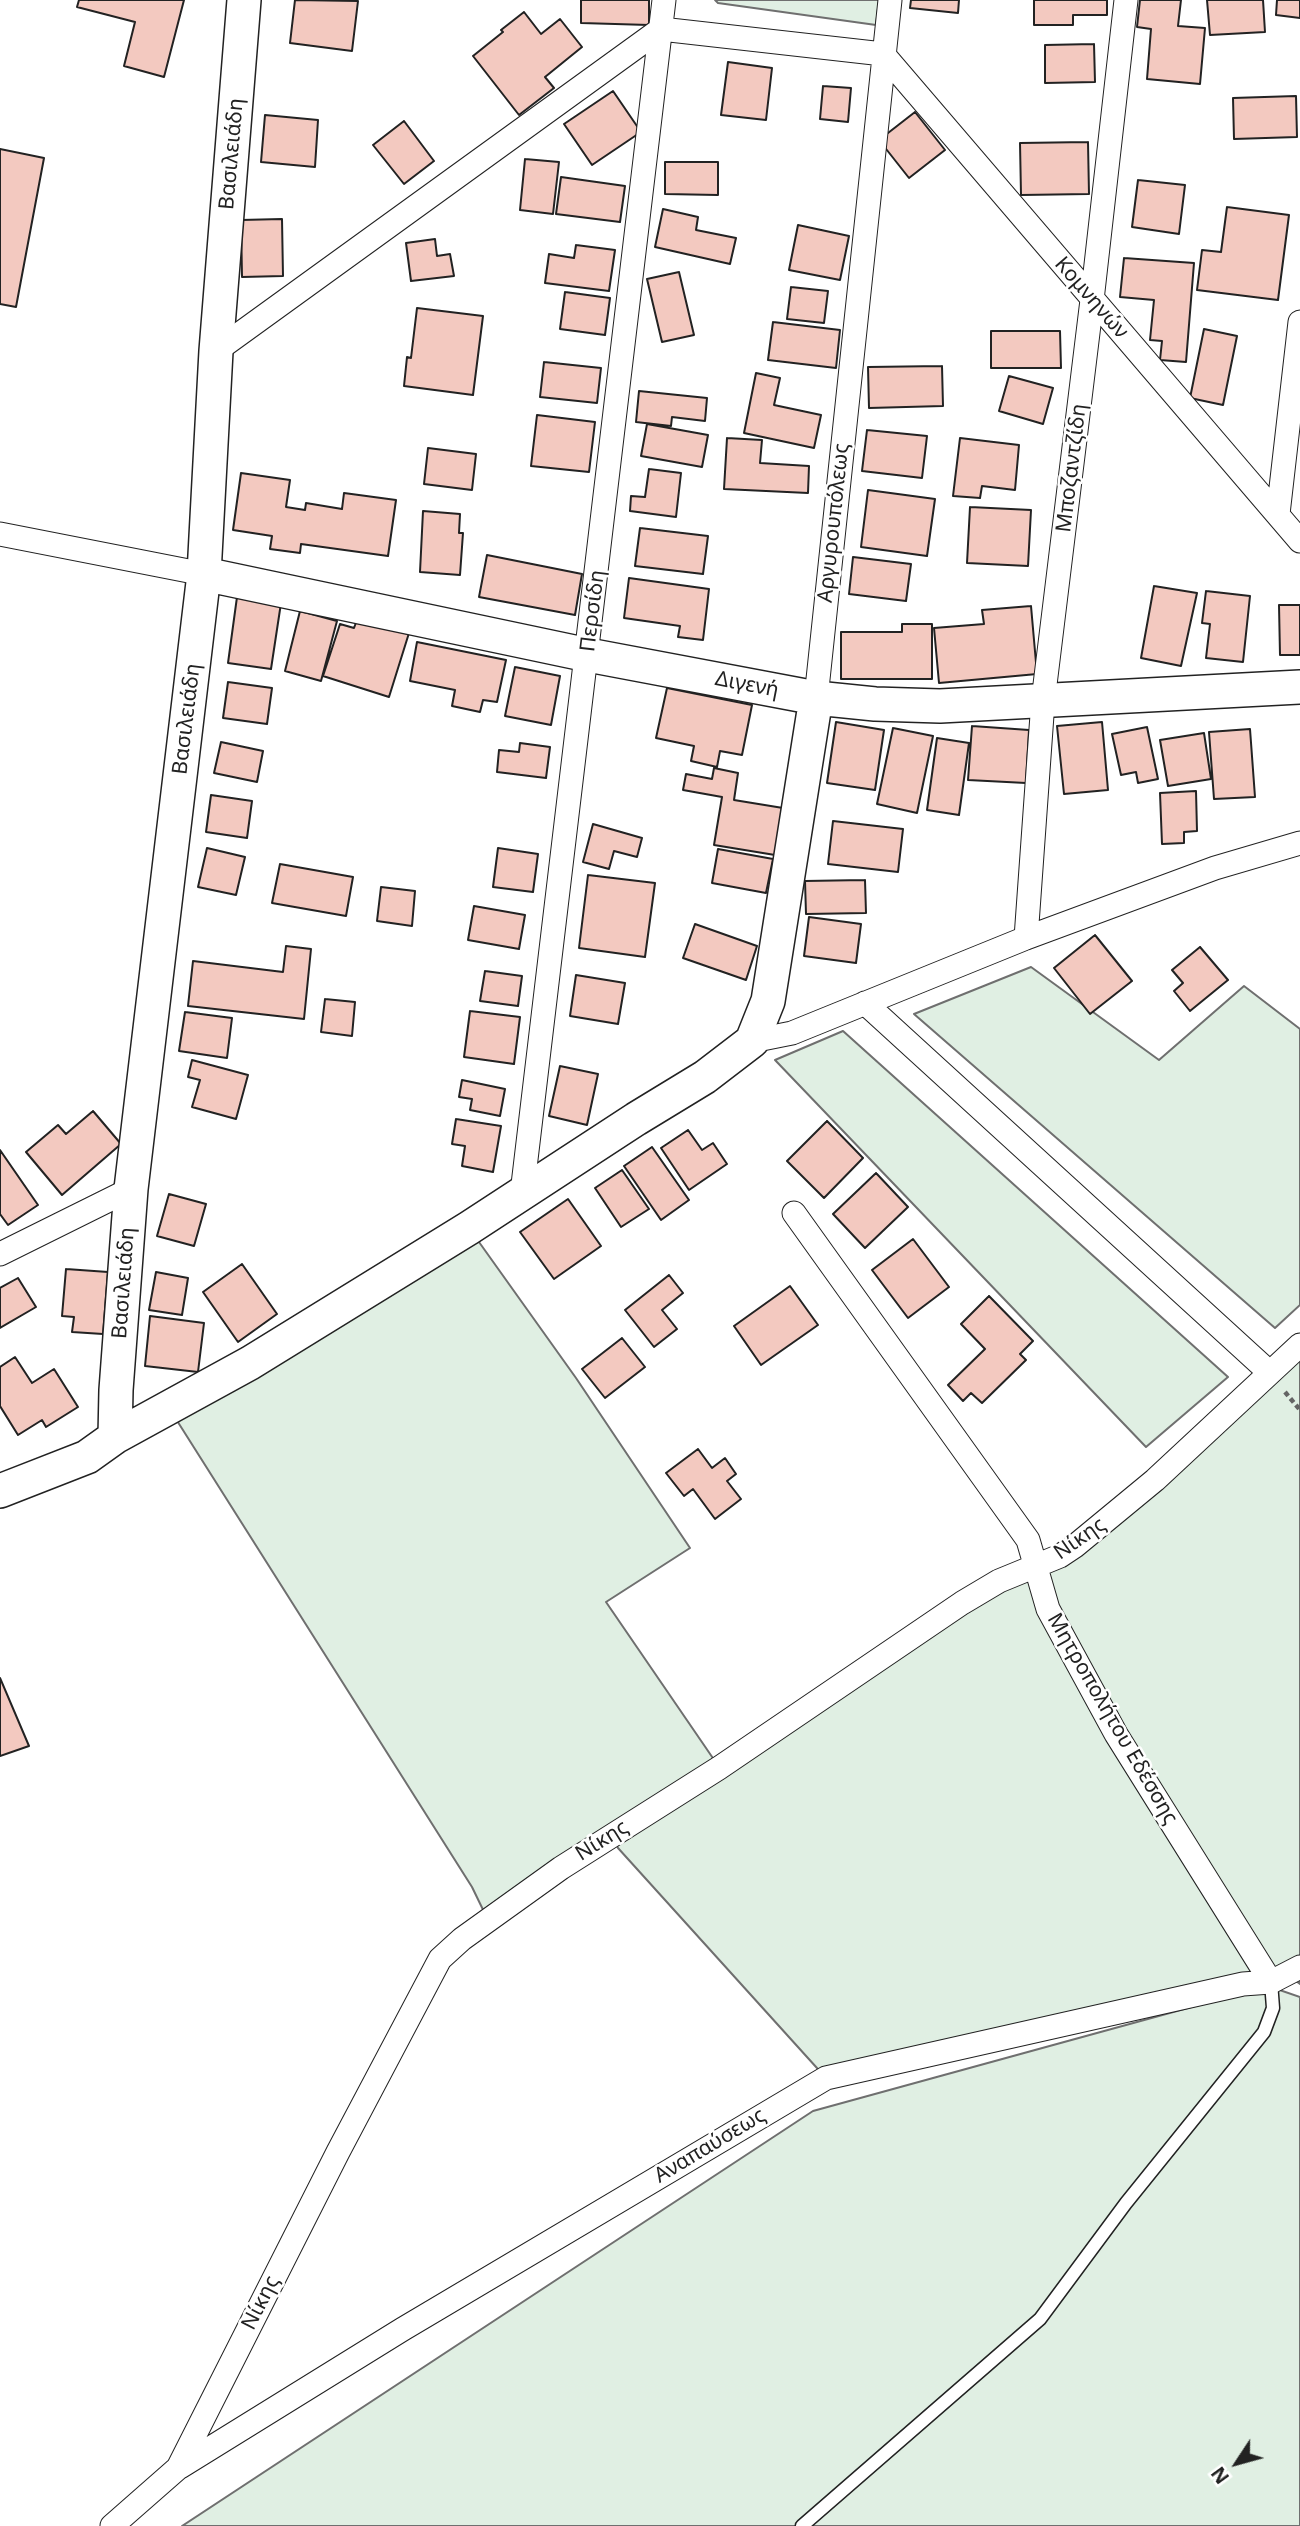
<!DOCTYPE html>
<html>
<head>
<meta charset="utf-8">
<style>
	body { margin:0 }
	#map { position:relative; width:1300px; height:2526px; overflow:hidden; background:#fff; font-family:"Noto Sans",sans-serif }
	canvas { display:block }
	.north { position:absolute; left:1202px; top:2428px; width:70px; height:70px; -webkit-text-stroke:5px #fff; paint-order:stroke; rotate:234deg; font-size:19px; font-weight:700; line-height:28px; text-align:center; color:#222 }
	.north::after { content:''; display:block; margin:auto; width:24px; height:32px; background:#222; clip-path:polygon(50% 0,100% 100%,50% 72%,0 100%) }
</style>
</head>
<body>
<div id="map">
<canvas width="1300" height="2526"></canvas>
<div class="north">N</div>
</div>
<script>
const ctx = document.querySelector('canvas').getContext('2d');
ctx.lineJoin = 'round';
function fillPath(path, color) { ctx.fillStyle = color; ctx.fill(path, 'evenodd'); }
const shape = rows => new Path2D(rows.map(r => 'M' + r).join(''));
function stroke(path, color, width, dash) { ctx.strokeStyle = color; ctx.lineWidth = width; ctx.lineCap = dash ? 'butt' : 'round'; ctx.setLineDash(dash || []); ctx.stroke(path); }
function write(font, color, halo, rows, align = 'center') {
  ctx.font = font + ' "Noto Sans",sans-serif'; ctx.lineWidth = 5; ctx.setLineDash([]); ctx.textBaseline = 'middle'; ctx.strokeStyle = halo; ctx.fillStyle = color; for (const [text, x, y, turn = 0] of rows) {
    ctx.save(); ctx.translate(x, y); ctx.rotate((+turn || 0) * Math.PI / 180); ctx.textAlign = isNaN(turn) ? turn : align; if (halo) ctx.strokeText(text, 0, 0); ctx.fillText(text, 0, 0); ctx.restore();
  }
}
const green = shape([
	[715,0,879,0,876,25,718,3,715,0],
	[1031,967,1159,1060,1244,986,1300,1029,1300,1305,1275,1328,914,1014,1031,967],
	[843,1031,1228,1377,1146,1447,775,1060,843,1031],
	[469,1228,576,1378,690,1548,606,1602,719,1767,882,1657,1060,1556,1300,1345,1300,1984,1288,1975,826,2078,618,1848,612,1836,488,1920,472,1887,169,1408,469,1228],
	[1268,1986,1300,1997,1300,2526,182,2526,813,2111,1268,1986]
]);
fillPath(green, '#e0efe3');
stroke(green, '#6f6f6f', 2);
const building = shape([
	[79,0,184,0,164,77,124,66,135,22,77,7,79,0],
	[295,0,358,1,352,51,290,43,295,0],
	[581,0,649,0,649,25,581,23,581,0],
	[911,0,959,0,958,13,910,8,911,0],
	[1034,0,1107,0,1107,15,1073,15,1073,25,1034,25,1034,0],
	[1140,0,1181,0,1178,26,1205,28,1200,84,1147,79,1151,29,1137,27,1140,0],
	[1207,0,1263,0,1265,32,1210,35,1207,0],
	[1277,0,1300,0,1300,18,1276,15,1277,0],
	[524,12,541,34,560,19,582,47,545,77,554,88,519,115,473,56,503,32,501,30,524,12],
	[1094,44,1095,82,1045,83,1045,45,1094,44],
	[728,62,772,68,766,120,721,115,728,62],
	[823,86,851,88,848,122,820,119,823,86],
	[613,91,641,132,592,165,564,124,613,91],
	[1296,96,1297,137,1234,139,1233,98,1296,96],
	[915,112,945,150,909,178,879,140,915,112],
	[265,115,318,120,315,167,261,162,265,115],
	[404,121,434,161,404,184,373,145,404,121],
	[1088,142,1089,194,1021,195,1020,143,1088,142],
	[0,149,44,158,16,307,0,304,0,149],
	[525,159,559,162,553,214,520,210,525,159],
	[665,162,718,162,718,195,665,194,665,162],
	[561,177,625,186,620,222,556,214,561,177],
	[1138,180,1185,185,1179,234,1132,227,1138,180],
	[1227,207,1289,215,1278,300,1197,290,1202,250,1221,252,1227,207],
	[663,209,698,217,696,230,736,238,730,264,655,247,663,209],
	[282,219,283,276,242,277,241,220,282,219],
	[798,225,849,236,840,280,789,270,798,225],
	[435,239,437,256,450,254,454,276,411,281,406,243,435,239],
	[576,245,615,250,609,291,545,283,549,254,574,258,576,245],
	[1124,258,1194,263,1186,362,1160,360,1162,341,1150,340,1154,300,1120,297,1124,258],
	[679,272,694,335,662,342,647,279,679,272],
	[791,287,828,291,824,323,787,319,791,287],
	[565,292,610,298,605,335,560,329,565,292],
	[417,308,483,316,473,395,404,386,407,357,411,358,417,308],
	[773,322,840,330,836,368,768,360,773,322],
	[1204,329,1237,336,1223,405,1190,398,1204,329],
	[991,331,1060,331,1061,368,991,368,991,331],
	[544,362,601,368,597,403,540,397,544,362],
	[942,366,943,406,869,408,868,367,942,366],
	[756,373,780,378,774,405,821,415,814,448,744,433,756,373],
	[1009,376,1053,388,1043,424,999,411,1009,376],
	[639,391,707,398,705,421,672,417,671,426,636,422,639,391],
	[537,415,595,422,589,472,531,466,537,415],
	[647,424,708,435,702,467,641,456,647,424],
	[867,430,927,436,922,478,862,471,867,430],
	[727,438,762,440,760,463,809,466,808,493,724,489,727,438],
	[960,438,1019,445,1015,490,982,486,980,498,953,496,960,438],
	[428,448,476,454,472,490,424,484,428,448],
	[649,469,681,473,676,517,630,511,631,496,645,497,649,469],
	[241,473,290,480,286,507,305,510,306,503,342,509,344,493,396,500,388,556,301,544,300,553,270,549,272,536,233,530,241,473],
	[868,490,935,499,927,556,861,547,868,490],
	[970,507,1031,510,1028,566,967,563,970,507],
	[423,511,460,514,459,533,463,533,460,575,420,572,423,511],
	[640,528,708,536,703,574,635,566,640,528],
	[487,555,582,574,575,615,479,597,487,555],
	[853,557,911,564,906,601,849,594,853,557],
	[629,578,709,589,703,640,678,637,680,626,624,618,629,578],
	[1154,586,1197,593,1181,666,1141,658,1154,586],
	[1206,591,1250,596,1243,662,1206,658,1210,624,1202,623,1206,591],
	[237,597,281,603,271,669,228,663,237,597],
	[1279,605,1300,605,1300,655,1280,655,1279,605],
	[1031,606,1037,674,939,683,934,628,984,624,982,610,1031,606],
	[300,611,337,621,321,681,285,671,300,611],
	[358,617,409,633,389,697,323,676,340,624,354,628,358,617],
	[902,624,932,624,932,679,841,679,841,632,902,632,902,624],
	[417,642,506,660,497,702,483,700,480,712,452,706,455,690,410,681,417,642],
	[515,667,560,676,551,725,505,716,515,667],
	[228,682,272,688,267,724,223,718,228,682],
	[667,688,752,705,742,755,720,751,717,767,691,761,694,746,656,738,667,688],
	[836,722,884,730,875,790,827,783,836,722],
	[1102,722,1108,790,1064,794,1057,726,1102,722],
	[972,726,1029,730,1026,783,968,780,972,726],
	[1147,727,1158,779,1138,783,1136,772,1121,775,1112,734,1147,727],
	[893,728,933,736,917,813,877,804,893,728],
	[1250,729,1255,797,1214,799,1209,732,1250,729],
	[1204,733,1211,779,1168,786,1160,740,1204,733],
	[937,738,969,743,959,815,927,810,937,738],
	[221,742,263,751,257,782,214,773,221,742],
	[520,743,550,747,546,778,497,772,499,750,519,752,520,743],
	[714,768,738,773,734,800,783,808,775,855,714,845,722,797,683,790,686,774,712,779,714,768],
	[1196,791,1197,831,1184,832,1184,843,1162,844,1160,793,1196,791],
	[211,795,252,801,247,838,206,832,211,795],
	[833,821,903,829,898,872,828,864,833,821],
	[593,824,642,838,637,857,614,851,609,869,583,862,593,824],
	[207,848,245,857,236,895,198,887,207,848],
	[498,848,538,854,533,892,493,887,498,848],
	[718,849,773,859,766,893,712,883,718,849],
	[280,864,353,877,346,916,272,903,280,864],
	[588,875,655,883,645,957,579,948,588,875],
	[865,880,866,913,806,914,805,881,865,880],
	[381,887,415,891,412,926,377,921,381,887],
	[474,906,525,915,519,949,468,940,474,906],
	[809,917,861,924,856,963,804,956,809,917],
	[695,924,757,946,746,980,683,958,695,924],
	[1095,935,1132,981,1090,1014,1054,968,1095,935],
	[286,946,311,949,304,1019,188,1006,193,961,283,972,286,946],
	[1200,947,1228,980,1190,1011,1174,991,1183,983,1172,970,1200,947],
	[485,971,522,976,518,1006,480,1001,485,971],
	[576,975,625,983,618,1024,570,1016,576,975],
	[325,999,355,1002,352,1036,321,1032,325,999],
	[470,1011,520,1017,514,1064,464,1057,470,1011],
	[185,1012,232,1018,227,1058,179,1051,185,1012],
	[192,1060,248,1075,236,1119,192,1107,200,1080,188,1077,192,1060],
	[560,1066,598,1074,587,1125,549,1116,560,1066],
	[462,1080,505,1089,500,1116,470,1110,472,1099,459,1097,462,1080],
	[93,1111,121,1144,62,1195,26,1152,58,1125,66,1134,93,1111],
	[456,1119,501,1126,493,1172,462,1166,465,1146,452,1144,456,1119],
	[827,1121,863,1158,824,1198,787,1161,827,1121],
	[688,1130,702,1150,713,1143,727,1164,689,1190,661,1148,688,1130],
	[652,1147,689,1200,661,1220,624,1166,652,1147],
	[0,1150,38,1205,8,1225,0,1214,0,1150],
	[622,1170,649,1209,621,1227,595,1188,622,1170],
	[876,1173,908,1207,865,1248,833,1214,876,1173],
	[169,1194,206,1204,194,1246,157,1236,169,1194],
	[568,1199,601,1246,554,1279,520,1232,568,1199],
	[913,1239,949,1287,908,1318,872,1270,913,1239],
	[242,1264,277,1314,238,1342,203,1292,242,1264],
	[66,1269,108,1272,103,1334,72,1332,74,1317,62,1316,66,1269],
	[156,1272,188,1278,182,1315,149,1310,156,1272],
	[669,1275,683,1293,662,1310,677,1329,654,1347,625,1310,669,1275],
	[18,1278,36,1307,0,1328,0,1288,18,1278],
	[790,1286,818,1325,761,1365,734,1326,790,1286],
	[989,1296,1033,1341,1020,1354,1026,1360,982,1403,971,1393,963,1401,948,1385,985,1349,961,1324,989,1296],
	[150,1316,204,1323,198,1372,145,1366,150,1316],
	[622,1338,645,1367,605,1398,582,1369,622,1338],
	[15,1357,32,1383,54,1369,78,1407,46,1427,42,1420,18,1435,0,1406,0,1367,15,1357],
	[698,1449,712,1468,725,1458,736,1474,727,1481,741,1499,715,1519,693,1489,684,1496,666,1473,698,1449],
	[0,1678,29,1746,0,1756,0,1678]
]);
fillPath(building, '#f3c9c0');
stroke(building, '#222', 2);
const lane = shape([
	[802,2526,1040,2319,1126,2203,1264,2032,1273,2008,1271,1982]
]);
const street = shape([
	[216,351,661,29,883,54,1300,541],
	[1278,514,1300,322],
	[0,534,204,574],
	[816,698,890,0],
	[1026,938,1043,701,1092,300,1126,0],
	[865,1003,1269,1372],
	[752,1041,792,1033,1026,938,1215,868,1300,843],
	[522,1193,664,0],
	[794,1213,1028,1540,1048,1609,1116,1734,1271,1982],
	[0,1254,131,1189],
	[180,2467,403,2329,826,2078,1243,1984,1271,1982,1300,1967],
	[112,2526,178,2468,338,2152,440,1959,462,1939,561,1868,719,1768,962,1603,999,1581,1060,1556,1075,1546,1155,1480,1300,1345]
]);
const secondary = shape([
	[204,574,588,655,816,698,875,704,940,706,1300,687],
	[115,1437,116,1390,131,1189,204,574,216,351,244,0],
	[0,1491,87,1457,115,1437,250,1363,469,1228,636,1119,705,1077,752,1041,768,1001,816,698]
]);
stroke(lane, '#222', 15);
stroke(street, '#222', 25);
stroke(secondary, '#222', 36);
stroke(shape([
	[1285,1392,1300,1410]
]), '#646464', 4.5, [5, 3.5]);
stroke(lane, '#fff', 12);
stroke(street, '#fff', 23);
stroke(secondary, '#fff', 33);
write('21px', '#222', '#fff', [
	["Βασιλειάδη",232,154,-85],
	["Κομνηνών",1091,298,49],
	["Μποζαντζίδη",1072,468,-83],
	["Αργυρουπόλεως",834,523,-84],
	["Περσίδη",593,611,-83],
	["Διγενή",747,685,11],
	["Βασιλειάδη",187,719,-83],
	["Βασιλειάδη",124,1283,-86],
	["Νίκης",1080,1539,-35],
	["Μητροπολήτου Εδέσσης",1112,1719,60],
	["Νίκης",602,1841,-32],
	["Αναπαύσεως",710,2146,-31],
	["Νίκης",261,2303,-63]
]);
</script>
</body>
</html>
